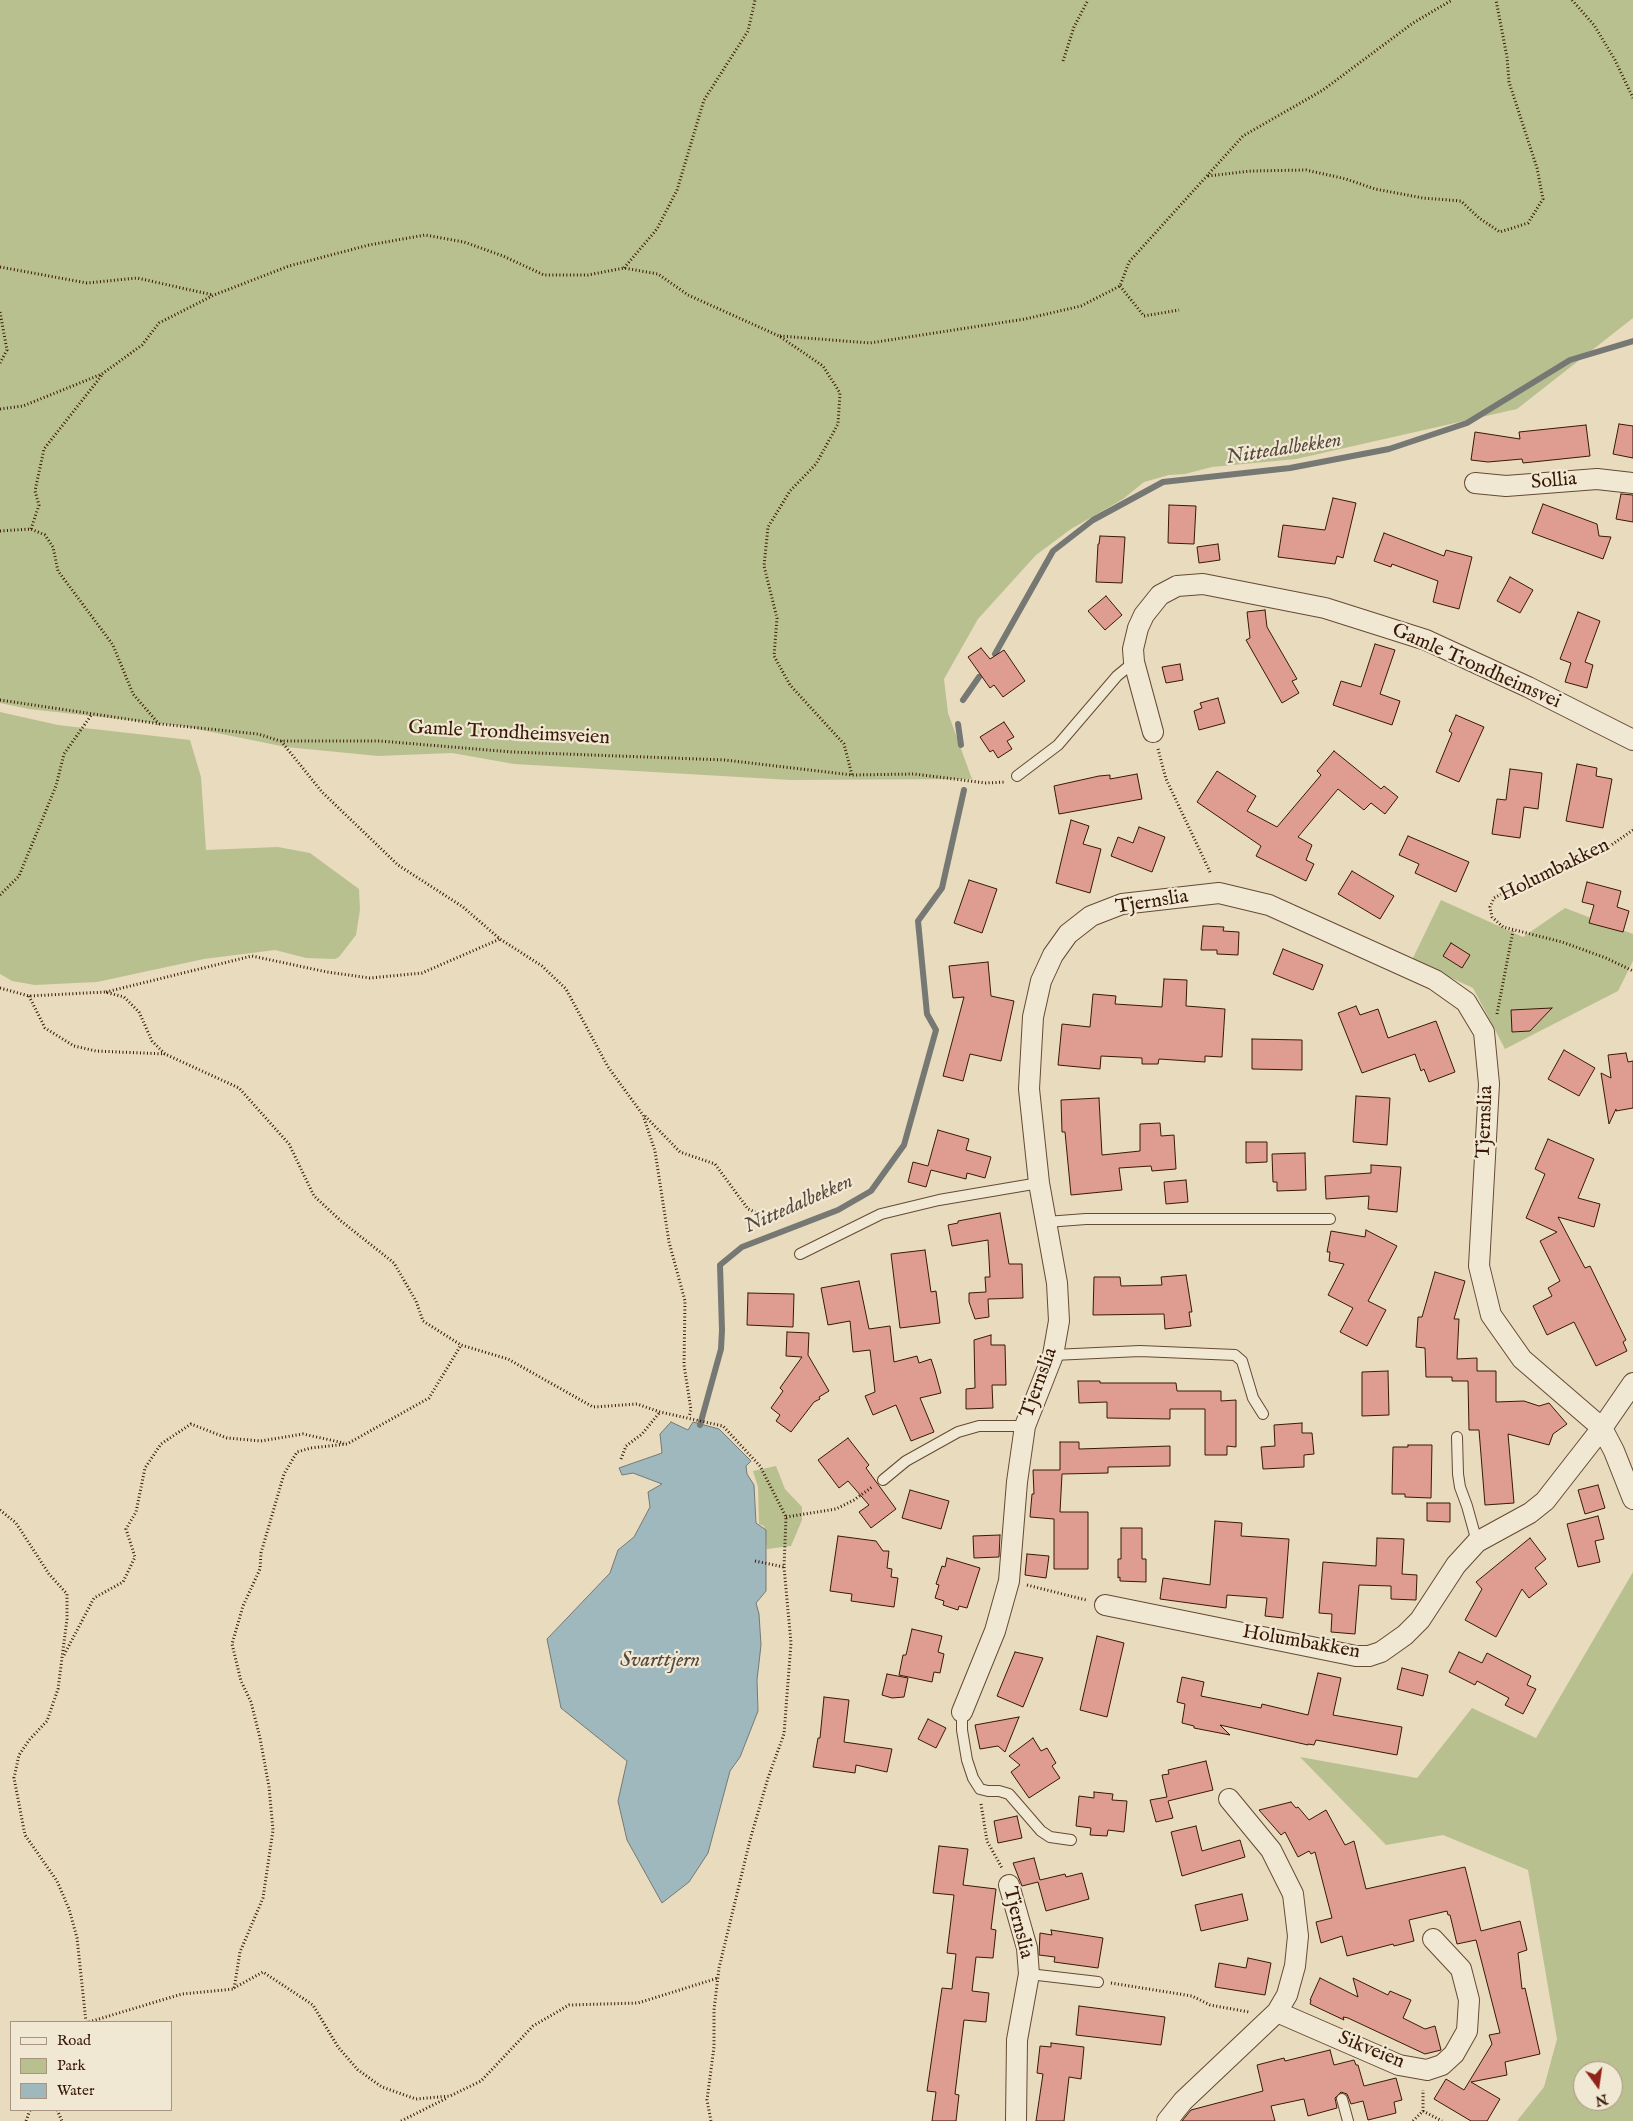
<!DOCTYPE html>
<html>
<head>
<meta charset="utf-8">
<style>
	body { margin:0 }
	#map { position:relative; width:1633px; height:2121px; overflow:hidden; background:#e9dbbd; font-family:"IM FELL English",serif }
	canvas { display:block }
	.legend { position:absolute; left:10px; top:2021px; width:162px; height:90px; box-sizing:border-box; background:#f1e8d4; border:1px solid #a79582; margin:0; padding:6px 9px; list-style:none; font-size:15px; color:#391906 }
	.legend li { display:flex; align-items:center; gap:10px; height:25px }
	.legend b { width:25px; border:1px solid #a79582 }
	.north { position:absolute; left:1573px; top:2061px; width:50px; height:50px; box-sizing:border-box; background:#f1e8d4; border:1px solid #a79582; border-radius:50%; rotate:166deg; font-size:14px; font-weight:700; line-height:20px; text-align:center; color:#391906 }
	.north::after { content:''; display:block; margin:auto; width:18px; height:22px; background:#8f2418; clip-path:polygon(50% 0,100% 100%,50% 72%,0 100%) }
</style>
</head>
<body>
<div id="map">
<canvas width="1633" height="2121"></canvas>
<ul class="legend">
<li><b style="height:6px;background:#f1e8d4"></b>Road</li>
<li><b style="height:14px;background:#b9c08f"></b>Park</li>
<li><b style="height:14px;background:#9eb8bd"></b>Water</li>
</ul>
<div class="north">N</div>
</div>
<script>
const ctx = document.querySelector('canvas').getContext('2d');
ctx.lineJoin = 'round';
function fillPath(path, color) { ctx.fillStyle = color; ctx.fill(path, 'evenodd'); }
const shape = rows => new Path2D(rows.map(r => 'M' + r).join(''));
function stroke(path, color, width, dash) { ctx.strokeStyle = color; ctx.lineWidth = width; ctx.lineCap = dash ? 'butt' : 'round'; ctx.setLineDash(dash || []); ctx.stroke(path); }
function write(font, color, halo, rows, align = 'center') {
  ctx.font = font + ' "IM FELL English",serif'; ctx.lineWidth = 4.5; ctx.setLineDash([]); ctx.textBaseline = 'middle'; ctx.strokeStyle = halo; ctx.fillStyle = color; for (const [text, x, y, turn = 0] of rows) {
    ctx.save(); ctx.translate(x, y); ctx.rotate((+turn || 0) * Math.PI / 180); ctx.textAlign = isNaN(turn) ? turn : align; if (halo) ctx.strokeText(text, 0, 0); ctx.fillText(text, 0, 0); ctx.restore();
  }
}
fillPath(shape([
	[0,0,1633,0,1633,318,1517,409,1296,459,1212,467,1185,474,1169,475,1144,482,1123,499,1071,529,1036,555,978,619,944,679,948,713,972,779,791,780,514,764,452,753,378,756,286,747,182,726,29,709,0,703],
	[0,712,58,725,190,740,201,777,206,850,278,847,310,853,359,889,360,910,356,935,339,957,335,959,306,958,275,950,204,959,97,982,35,985,12,981,0,974],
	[1441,900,1523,937,1565,908,1633,934,1633,961,1618,991,1505,1049,1473,988,1412,960],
	[776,1466,785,1489,802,1507,802,1520,791,1546,767,1549,764,1526,759,1524,758,1487,753,1471],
	[1633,1572,1633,2121,1517,2121,1544,2087,1557,2039,1528,1870,1443,1835,1386,1845,1300,1757,1417,1778,1472,1708,1536,1738],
	[1583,2071,1613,2071,1613,2101,1583,2101]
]), '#b9c08f');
const water = shape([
	[671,1422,688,1430,693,1422,719,1429,751,1461,746,1466,747,1474,754,1485,756,1523,766,1530,766,1591,756,1603,759,1614,761,1645,757,1680,758,1711,740,1757,730,1771,708,1853,689,1882,662,1903,627,1840,618,1801,627,1761,561,1708,547,1639,610,1573,618,1550,634,1537,650,1507,648,1492,662,1484,633,1473,622,1475,619,1468,662,1453,660,1434,671,1422]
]);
fillPath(water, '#9eb8bd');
stroke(water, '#767874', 1);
stroke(shape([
	[995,654,1053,551,1093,520,1163,482,1290,468,1389,449,1467,423,1570,360,1633,341],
	[963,700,979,677],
	[958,724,961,745],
	[700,1425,721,1349,722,1330,720,1265,742,1247,838,1210,871,1191,904,1145,936,1030,927,1014,918,921,942,888,964,790]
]), '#767874', 6);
const building = shape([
	[1619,424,1633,426,1633,458,1613,454,1619,424],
	[1586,425,1590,456,1523,463,1522,459,1488,462,1471,460,1475,432,1520,439,1519,432,1586,425],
	[1621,494,1633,495,1633,522,1616,519,1621,494],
	[1333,498,1356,503,1343,558,1337,556,1335,564,1278,557,1283,525,1325,530,1333,498],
	[1543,504,1597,524,1599,536,1611,537,1603,559,1532,533,1543,504],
	[1169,505,1196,506,1194,544,1168,543,1169,505],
	[1384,533,1444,556,1446,550,1472,557,1459,609,1433,602,1438,581,1392,564,1391,567,1374,561,1384,533],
	[1100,536,1125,537,1122,583,1096,582,1098,544,1099,544,1100,536],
	[1218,544,1220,560,1199,563,1197,547,1218,544],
	[1510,577,1533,590,1520,613,1497,601,1510,577],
	[1106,596,1122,615,1105,630,1088,611,1106,596],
	[1265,610,1267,627,1297,679,1292,681,1299,693,1282,703,1246,640,1250,638,1247,612,1265,610],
	[1578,612,1600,621,1585,662,1593,665,1587,688,1565,682,1571,663,1560,659,1578,612],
	[1375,644,1395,650,1380,694,1400,701,1392,725,1333,705,1341,681,1361,687,1375,644],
	[981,648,990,659,1004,650,1025,681,1003,697,994,685,990,688,968,657,981,648],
	[1180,664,1183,680,1166,683,1162,667,1180,664],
	[1218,698,1225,723,1199,730,1194,711,1202,708,1200,703,1218,698],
	[1456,715,1484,727,1459,782,1436,772,1452,733,1449,731,1456,715],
	[1004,722,1014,737,1007,741,1012,749,998,758,993,750,990,752,980,737,1004,722],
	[1334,751,1381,789,1384,786,1398,797,1385,814,1371,803,1364,810,1338,789,1298,837,1312,845,1306,860,1314,864,1306,881,1256,856,1261,846,1197,802,1217,771,1256,796,1247,811,1277,827,1321,775,1317,771,1334,751],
	[1577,764,1597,768,1596,776,1612,779,1603,828,1566,821,1577,764],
	[1510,769,1542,773,1538,809,1524,807,1520,838,1492,834,1497,799,1506,800,1510,769],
	[1137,774,1142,799,1059,814,1054,786,1099,776,1110,775,1110,779,1137,774],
	[1071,820,1089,826,1083,844,1101,849,1090,893,1056,883,1071,820],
	[1139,827,1165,837,1152,872,1111,856,1118,837,1133,843,1139,827],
	[1408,836,1469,862,1456,892,1415,873,1419,864,1399,855,1408,836],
	[1352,871,1394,896,1380,919,1338,894,1352,871],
	[969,880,997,889,982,933,954,923,969,880],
	[1587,882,1621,891,1617,907,1629,911,1623,932,1589,923,1594,905,1582,902,1587,882],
	[1203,926,1224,927,1223,931,1239,932,1238,955,1217,954,1217,950,1201,950,1203,926],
	[1451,943,1470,955,1462,968,1443,956,1451,943],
	[1283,949,1323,965,1313,990,1273,974,1283,949],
	[988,962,991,996,1014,1001,1001,1061,970,1054,963,1081,943,1076,964,997,953,998,949,966,988,962],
	[1164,979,1187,980,1186,1006,1225,1009,1222,1057,1205,1056,1205,1062,1159,1059,1158,1064,1142,1064,1142,1058,1101,1056,1100,1069,1058,1065,1062,1024,1090,1027,1093,994,1116,996,1115,1004,1162,1007,1164,979],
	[1356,1006,1360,1015,1378,1009,1388,1038,1436,1021,1455,1072,1429,1082,1424,1069,1421,1071,1415,1054,1362,1073,1338,1013,1356,1006],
	[1552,1008,1530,1031,1512,1032,1511,1010,1552,1008],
	[1252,1039,1302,1040,1302,1070,1252,1069,1252,1039],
	[1564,1050,1595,1068,1579,1096,1548,1079,1564,1050],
	[1626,1053,1628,1062,1633,1061,1633,1108,1616,1111,1616,1109,1609,1124,1601,1073,1611,1078,1608,1055,1626,1053],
	[1356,1096,1390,1098,1387,1145,1353,1142,1356,1096],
	[1099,1098,1102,1155,1140,1151,1140,1124,1160,1123,1161,1136,1174,1135,1176,1169,1152,1171,1151,1166,1119,1168,1122,1190,1071,1195,1065,1132,1062,1132,1061,1100,1099,1098],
	[938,1130,969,1139,966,1150,991,1157,985,1178,967,1173,966,1179,931,1170,926,1187,908,1182,913,1162,928,1166,938,1130],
	[1548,1139,1594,1159,1578,1198,1600,1204,1594,1227,1558,1217,1585,1268,1590,1266,1626,1340,1623,1342,1627,1351,1596,1366,1574,1322,1547,1335,1533,1306,1552,1296,1548,1288,1560,1281,1540,1241,1557,1232,1526,1218,1545,1174,1535,1169,1548,1139],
	[1246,1142,1267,1142,1267,1162,1246,1163,1246,1142],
	[1305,1153,1306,1190,1277,1191,1277,1182,1273,1182,1272,1154,1305,1153],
	[1371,1165,1401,1167,1397,1212,1368,1209,1369,1196,1326,1199,1325,1176,1371,1173,1371,1165],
	[1186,1180,1188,1202,1166,1204,1164,1182,1186,1180],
	[1000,1213,1009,1264,1022,1264,1023,1298,988,1299,989,1317,975,1319,969,1302,969,1293,986,1292,985,1277,990,1277,988,1240,952,1246,948,1225,958,1223,958,1221,1000,1213],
	[1366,1230,1397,1246,1368,1301,1386,1310,1367,1346,1340,1332,1353,1308,1328,1295,1344,1264,1329,1261,1330,1252,1327,1252,1331,1231,1365,1237,1366,1230],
	[925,1250,931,1292,936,1291,940,1323,900,1328,891,1254,925,1250],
	[1435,1272,1465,1281,1454,1319,1459,1319,1457,1359,1477,1358,1477,1371,1496,1371,1496,1402,1524,1401,1539,1406,1549,1403,1567,1424,1553,1434,1549,1445,1508,1434,1514,1503,1485,1505,1479,1430,1469,1430,1468,1381,1452,1381,1452,1377,1426,1377,1425,1348,1416,1347,1418,1317,1422,1317,1435,1272],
	[1186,1275,1192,1312,1189,1312,1191,1326,1165,1329,1164,1314,1093,1315,1094,1277,1120,1277,1121,1286,1162,1285,1161,1277,1186,1275],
	[859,1281,869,1329,890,1326,894,1362,917,1356,919,1363,931,1359,935,1371,941,1393,920,1398,934,1432,911,1441,896,1405,873,1415,865,1396,875,1392,870,1350,853,1352,850,1321,828,1325,821,1288,859,1281],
	[748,1293,794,1294,793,1327,747,1325,748,1293],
	[787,1332,809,1333,808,1355,829,1391,819,1397,820,1399,814,1402,791,1432,776,1421,780,1415,771,1408,783,1391,780,1388,802,1357,786,1356,787,1332],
	[991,1335,991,1345,1005,1345,1006,1385,992,1385,993,1408,966,1409,966,1389,975,1388,974,1340,991,1335],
	[1388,1371,1389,1415,1362,1416,1362,1372,1388,1371],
	[1078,1381,1100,1381,1100,1383,1176,1383,1177,1391,1221,1391,1221,1401,1236,1400,1236,1447,1227,1446,1227,1455,1205,1455,1205,1409,1170,1409,1170,1419,1107,1418,1107,1402,1079,1403,1078,1381],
	[1302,1423,1302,1433,1312,1433,1314,1454,1304,1455,1304,1467,1263,1469,1261,1447,1275,1446,1274,1425,1302,1423],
	[848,1438,869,1465,866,1468,896,1509,871,1528,859,1512,869,1505,848,1481,839,1488,818,1460,848,1438],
	[1060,1442,1079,1442,1079,1449,1170,1446,1170,1466,1108,1467,1108,1473,1062,1474,1060,1512,1088,1512,1088,1569,1054,1569,1054,1519,1030,1517,1032,1494,1034,1494,1033,1470,1060,1470,1060,1442],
	[1408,1445,1432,1445,1431,1498,1405,1497,1405,1494,1392,1494,1393,1447,1408,1447,1408,1445],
	[1598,1485,1605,1508,1585,1514,1578,1490,1598,1485],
	[910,1490,949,1501,941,1529,902,1518,910,1490],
	[1427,1503,1450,1503,1450,1522,1427,1521,1427,1503],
	[1598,1516,1604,1539,1595,1541,1600,1562,1578,1567,1567,1524,1598,1516],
	[1215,1521,1242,1523,1241,1536,1289,1539,1283,1618,1265,1616,1267,1598,1227,1595,1226,1608,1160,1599,1163,1578,1210,1585,1215,1521],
	[1121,1528,1142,1528,1142,1559,1146,1559,1146,1582,1120,1581,1120,1577,1118,1578,1118,1559,1121,1559,1121,1528],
	[1000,1535,999,1557,974,1558,973,1536,1000,1535],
	[838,1536,876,1541,883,1551,889,1551,887,1568,892,1569,891,1577,898,1578,894,1607,851,1601,852,1594,830,1591,838,1536],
	[1377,1538,1404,1539,1402,1574,1417,1575,1416,1600,1391,1599,1391,1586,1359,1585,1355,1634,1331,1632,1332,1614,1319,1613,1323,1562,1376,1566,1377,1538],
	[1530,1538,1546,1559,1535,1568,1547,1584,1529,1598,1522,1589,1496,1637,1465,1620,1482,1589,1476,1582,1530,1538],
	[1027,1554,1049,1556,1046,1578,1025,1575,1027,1554],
	[947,1558,980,1568,967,1608,959,1606,958,1610,943,1605,944,1601,935,1598,939,1585,936,1584,942,1566,945,1567,947,1558],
	[912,1629,942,1636,938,1652,944,1654,940,1673,934,1672,932,1682,899,1675,903,1655,906,1655,912,1629],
	[1097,1636,1124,1643,1107,1717,1080,1710,1097,1636],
	[1015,1652,1043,1658,1023,1707,997,1696,1015,1652],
	[1459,1652,1482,1663,1487,1653,1531,1676,1527,1685,1536,1689,1523,1714,1505,1705,1509,1698,1477,1681,1475,1685,1449,1672,1459,1652],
	[1402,1668,1428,1675,1423,1696,1397,1689,1402,1668],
	[1318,1673,1341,1678,1333,1715,1402,1727,1397,1755,1316,1740,1314,1745,1308,1744,1308,1745,1220,1725,1230,1735,1194,1728,1194,1726,1182,1723,1185,1704,1177,1702,1182,1677,1204,1682,1201,1696,1261,1708,1262,1704,1308,1715,1318,1673],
	[887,1674,908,1678,904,1697,892,1698,882,1695,887,1674],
	[824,1697,849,1700,844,1742,892,1749,887,1772,856,1765,855,1773,813,1767,818,1738,820,1738,824,1697],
	[1019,1717,1005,1752,998,1746,980,1749,975,1725,1019,1717],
	[928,1719,946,1728,936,1748,918,1739,928,1719],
	[1033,1738,1041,1751,1047,1748,1056,1763,1052,1766,1060,1778,1029,1798,1011,1772,1020,1765,1009,1756,1033,1738],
	[1206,1761,1213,1790,1168,1801,1173,1818,1156,1822,1150,1800,1167,1797,1162,1775,1169,1774,1168,1770,1206,1761],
	[1094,1792,1113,1794,1112,1800,1127,1801,1124,1832,1108,1830,1107,1836,1090,1835,1091,1828,1076,1826,1079,1796,1094,1798,1094,1792],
	[1291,1802,1296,1808,1298,1807,1309,1820,1326,1810,1345,1845,1354,1841,1366,1889,1465,1867,1481,1931,1520,1921,1527,1950,1518,1953,1522,1989,1525,1988,1540,2054,1505,2062,1507,2075,1471,2082,1500,2099,1487,2121,1471,2121,1434,2099,1446,2079,1464,2090,1492,2044,1489,2035,1500,2033,1476,1940,1457,1944,1450,1915,1448,1915,1447,1911,1409,1920,1414,1941,1394,1946,1393,1944,1347,1956,1342,1936,1321,1943,1316,1922,1332,1918,1315,1852,1311,1854,1309,1851,1298,1857,1285,1832,1281,1835,1259,1810,1291,1802],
	[1017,1816,1022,1838,998,1843,994,1821,1017,1816],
	[1196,1826,1202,1851,1240,1840,1245,1857,1182,1876,1171,1832,1196,1826],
	[939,1846,968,1849,963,1885,996,1889,991,1929,996,1930,993,1958,976,1957,972,1991,989,1993,986,2022,964,2020,955,2094,959,2095,956,2121,932,2121,936,2092,927,2091,942,1988,952,1989,956,1954,947,1953,954,1895,933,1893,939,1846],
	[1034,1858,1040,1880,1065,1874,1066,1877,1082,1873,1089,1899,1046,1911,1038,1882,1022,1886,1013,1863,1034,1858],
	[1242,1894,1248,1920,1201,1931,1195,1905,1242,1894],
	[1051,1930,1103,1938,1098,1968,1054,1962,1055,1957,1039,1955,1040,1933,1052,1935,1051,1930],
	[1248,1958,1271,1963,1265,1995,1215,1987,1219,1963,1246,1968,1248,1958],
	[1320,1978,1358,1997,1353,1978,1388,1995,1390,1991,1411,2000,1403,2018,1425,2029,1435,2026,1441,2050,1425,2054,1348,2018,1343,2017,1344,2020,1310,2004,1311,2000,1310,2000,1320,1978],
	[1079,2006,1165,2017,1161,2045,1076,2035,1079,2006],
	[1051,2043,1084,2047,1081,2079,1069,2077,1064,2121,1036,2121,1043,2074,1037,2073,1040,2046,1051,2047,1051,2043],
	[1330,2050,1334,2065,1354,2060,1356,2065,1358,2065,1364,2086,1396,2078,1402,2100,1394,2102,1396,2113,1368,2120,1363,2101,1351,2104,1347,2094,1341,2092,1335,2098,1337,2108,1308,2116,1304,2099,1271,2106,1275,2121,1182,2121,1191,2110,1263,2091,1257,2065,1284,2058,1285,2061,1330,2050]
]);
fillPath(building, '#df9c90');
stroke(building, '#391906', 1);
const service = shape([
	[1017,776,1058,745,1117,676,1134,662],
	[1046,1222,1086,1219,1330,1219],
	[800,1254,881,1214,939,1200,1039,1183],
	[1053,1355,1140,1351,1235,1355,1242,1361,1253,1398,1263,1414],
	[1457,1437,1458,1474,1460,1487,1467,1506,1477,1542],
	[883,1480,906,1461,958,1432,979,1426,1025,1426],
	[962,1712,962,1730,967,1760,973,1778,980,1789,988,1791,999,1791,1009,1794,1041,1831,1050,1837,1071,1840],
	[1029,1974,1098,1982],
	[1342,2099,1348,2121]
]);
const minor = shape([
	[1475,483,1506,486,1597,479,1633,483],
	[1153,732,1134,662,1133,649,1138,628,1144,615,1160,595,1177,586,1203,584,1325,608,1426,640,1528,687,1633,740],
	[1105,1605,1356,1656,1369,1656,1381,1652,1405,1635,1420,1620,1456,1565,1477,1542,1530,1513,1545,1501,1602,1428,1633,1383],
	[962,1712,995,1631,1009,1581,1017,1482,1025,1426,1053,1355,1059,1321,1057,1283,1039,1183,1029,1089,1033,1017,1041,981,1053,955,1068,934,1091,916,1122,904,1219,893,1269,905,1435,980,1466,1002,1484,1032,1489,1084,1479,1266,1491,1315,1522,1359,1602,1428,1614,1451,1633,1499],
	[1009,1885,1027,1948,1029,1974,1017,2040,1016,2121],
	[1277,2012,1399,2065,1427,2070,1442,2065,1454,2054,1467,2031,1469,2000,1461,1969,1433,1939],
	[1167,2121,1183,2101,1277,2012,1287,1995,1295,1966,1298,1936,1293,1894,1271,1850,1229,1799]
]);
stroke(service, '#654a34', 12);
stroke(minor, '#654a34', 22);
stroke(shape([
	[1572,0,1594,25,1615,60,1633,98],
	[1063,61,1074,27,1088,0],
	[1208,176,1251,171,1306,170,1346,179,1375,189,1423,198,1461,201,1479,218,1500,232,1528,223,1543,199,1537,168,1509,82,1507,57,1496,0],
	[0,267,87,283,137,278,213,295],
	[624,268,657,229,677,190,704,100,748,31,755,0],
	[1120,286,1144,316,1179,310],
	[0,312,7,350,0,363],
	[780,336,870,343,1025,319,1081,306,1120,286,1129,262,1243,136,1323,90,1413,23,1452,0],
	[0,409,23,406,102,374,142,345,159,323,214,295,289,266,369,245,425,235,464,242,503,256,544,275,588,275,624,268,658,274,688,295,779,336,823,366,840,393,838,424,816,464,790,491,768,527,764,566,777,618,774,656,790,685,844,744,852,775],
	[31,529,39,505,35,491,44,449,102,375],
	[0,531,31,529,45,535,53,547,58,571,113,645,133,694,159,724],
	[0,700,160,724,258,734,280,741,380,741,512,752,725,760,852,775,914,774,986,783,1006,782],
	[281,741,322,792,398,865,463,907,500,939,542,966,566,989,608,1067,643,1115,655,1151,669,1242,685,1301,684,1365,691,1410,689,1417],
	[1158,749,1166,779,1211,874],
	[1633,830,1607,848,1503,893,1494,898,1490,907,1492,917,1503,927,1562,942,1606,958,1633,971],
	[0,895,19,876,56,786,64,754,92,714],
	[0,988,29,996,105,992,124,997,139,1012,152,1041,165,1054,239,1088,289,1144,314,1196,341,1221,394,1263,416,1301,423,1321,461,1345,508,1359,593,1407,637,1404,660,1412,723,1426,760,1466,786,1517,784,1567,791,1643,784,1734,768,1778,750,1840,719,1968,714,2010,714,2047,707,2100,711,2121],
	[106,992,252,956,327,972,370,978,422,973,500,939],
	[29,996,45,1028,74,1046,96,1051,165,1054],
	[1497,1014,1513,931],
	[645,1116,680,1152,715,1164,748,1209,767,1217],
	[621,1459,626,1446,642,1434,660,1412],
	[0,1510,16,1523,49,1574,67,1594,67,1619,58,1689,47,1721,30,1739,19,1755,14,1778,25,1835,57,1881,69,1909,77,1938,86,2022],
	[786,1517,836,1509,854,1500,872,1487],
	[755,1561,784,1567],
	[1027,1585,1086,1600],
	[64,1655,94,1598,123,1582,135,1557,126,1529,136,1512,145,1468,161,1444,191,1424,227,1438,261,1441,303,1434,344,1443],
	[981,1804,987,1841,1002,1868],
	[1111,1983,1192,1996,1210,2005,1249,2012],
	[234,1988,263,1972,313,2005,338,2047,358,2070,382,2087,416,2099,450,2096,481,2081,533,2026,569,2005,638,2003,718,1978],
	[89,2022,182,1994,234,1989,240,1952,263,1898,273,1830,269,1787,260,1738,251,1702,241,1681,232,1644,243,1606,260,1569,261,1553,284,1474,297,1452,311,1448,347,1444,429,1398,461,1345],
	[57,2110,62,2121],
	[1423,2111,1442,2121],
	[26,2121,30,2110],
	[401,2121,447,2098],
	[1413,2121,1423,2111,1423,2090]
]), '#391906', 3, [1, 2.5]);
stroke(service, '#f1e8d4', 10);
stroke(minor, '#f1e8d4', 20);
write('20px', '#391906', '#f1e8d4', [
	["Sollia",1554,482,-5],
	["Gamle Trondheimsvei",1476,667,24],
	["Gamle Trondheimsveien",509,734,3],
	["Holumbakken",1555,871,-26],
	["Tjernslia",1152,903,-9],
	["Tjernslia",1486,1122,-88],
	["Tjernslia",1040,1383,-70],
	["Holumbakken",1301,1643,10],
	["Tjernslia",1017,1923,76],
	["Sikveien",1371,2051,22]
]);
write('italic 21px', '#57493d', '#f1e8d4', [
	["Nittedalbekken",1284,450,-9],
	["Nittedalbekken",799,1205,-24],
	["Svarttjern",660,1662]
]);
</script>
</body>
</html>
